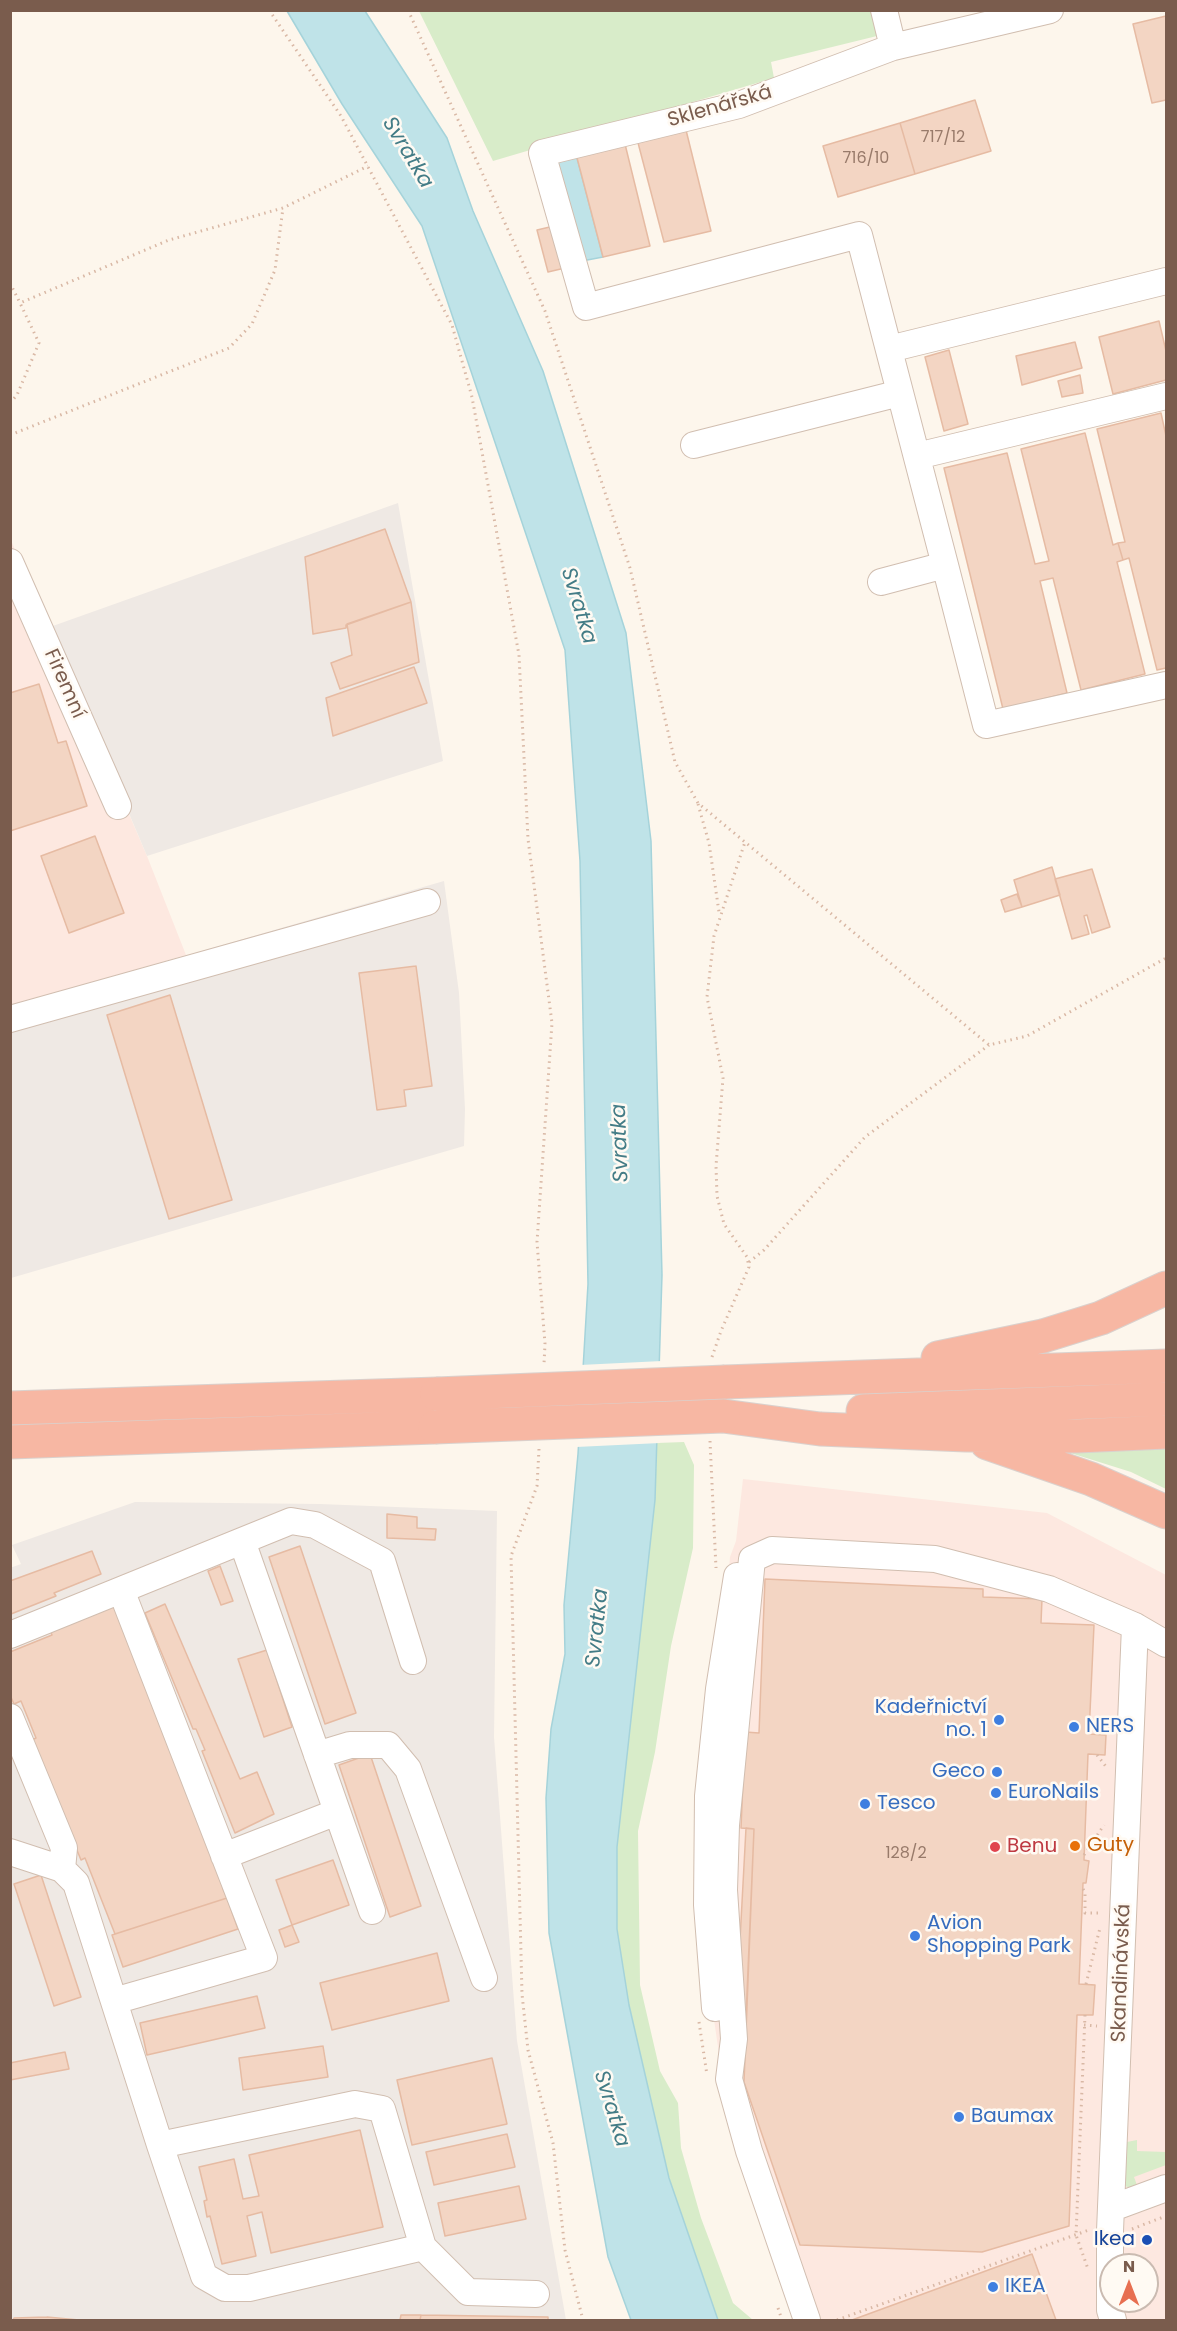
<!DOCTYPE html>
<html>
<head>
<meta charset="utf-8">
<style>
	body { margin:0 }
	#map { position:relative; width:1177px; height:2331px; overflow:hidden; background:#fdf6ec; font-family:Poppins,sans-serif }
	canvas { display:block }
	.frame { position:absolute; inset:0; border:12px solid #7a5c4d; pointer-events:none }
	.north { position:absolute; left:1099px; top:2253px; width:60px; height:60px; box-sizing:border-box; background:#fffaf3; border:2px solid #cabbb1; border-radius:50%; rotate:0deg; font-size:16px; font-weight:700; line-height:24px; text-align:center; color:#7a5c4d }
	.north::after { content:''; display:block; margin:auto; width:21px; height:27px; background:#e76f51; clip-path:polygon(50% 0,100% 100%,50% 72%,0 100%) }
</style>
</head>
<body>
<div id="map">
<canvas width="1177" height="2331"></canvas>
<div class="frame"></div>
<div class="north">N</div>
</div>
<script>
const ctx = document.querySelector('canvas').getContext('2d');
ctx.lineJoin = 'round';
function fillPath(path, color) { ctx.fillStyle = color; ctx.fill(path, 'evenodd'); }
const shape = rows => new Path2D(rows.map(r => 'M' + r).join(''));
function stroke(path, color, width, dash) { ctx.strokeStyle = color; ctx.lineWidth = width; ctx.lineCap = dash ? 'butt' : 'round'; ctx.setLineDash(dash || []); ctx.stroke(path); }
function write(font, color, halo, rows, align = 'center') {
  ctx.font = font + ' Poppins,sans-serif'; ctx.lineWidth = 5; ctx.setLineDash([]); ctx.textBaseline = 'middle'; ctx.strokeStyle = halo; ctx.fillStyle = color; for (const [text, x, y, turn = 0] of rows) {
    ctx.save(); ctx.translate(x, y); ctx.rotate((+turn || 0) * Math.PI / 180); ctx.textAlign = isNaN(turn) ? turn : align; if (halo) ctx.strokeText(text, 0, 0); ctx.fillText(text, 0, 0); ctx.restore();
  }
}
fillPath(shape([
	[10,538,147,856,186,955,11,1006],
	[743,1479,1047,1513,1166,1575,1166,2320,797,2320,722,2074,713,2013,726,1603,730,1557,736,1541],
	[1111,2265,1147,2265,1147,2301,1111,2301]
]), '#fde8e0');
fillPath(shape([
	[398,503,443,761,147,856,50,627],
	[444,881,459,993,465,1109,464,1146,11,1278,11,1006],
	[135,1502,320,1504,497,1511,494,1737,517,2041,566,2320,11,2320,10,1568,21,1564,12,1545]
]), '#efe9e4');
fillPath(shape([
	[419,11,875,11,881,35,771,62,774,78,493,161],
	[1166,1441,1166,1489,1131,1472,1045,1445],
	[684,1442,694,1465,693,1548,671,1646,655,1752,638,1831,640,1985,660,2071,678,2103,681,2148,701,2218,733,2303,753,2320,718,2320,669,2178,629,2005,617,1929,617,1847,655,1500,657,1443],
	[1137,2140,1137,2151,1166,2152,1166,2165,1134,2177,1138,2188,1133,2189,1125,2186,1123,2180,1124,2146,1127,2142]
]), '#d8ecc9');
const water = shape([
	[287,11,365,11,447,138,473,211,543,371,626,633,651,841,662,1275,655,1500,617,1847,617,1929,629,2005,669,2178,718,2320,631,2320,608,2257,549,1933,546,1798,551,1729,565,1654,564,1605,578,1454,588,1284,580,861,565,650,422,226,342,104,287,11],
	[576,154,603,257,582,261,555,159,576,154]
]);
fillPath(water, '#bfe3e8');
stroke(water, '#a5d3da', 1.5);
fillPath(shape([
	[662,1361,660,1443,576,1447,580,1365]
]), '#fdf6ec');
const building = shape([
	[1166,16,1166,100,1152,103,1133,24,1166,16],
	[975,100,991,151,915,174,900,123,975,100],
	[900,123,915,174,838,197,823,146,900,123],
	[685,126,711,231,664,242,637,139,685,126],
	[624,140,650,246,603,257,576,154,624,140],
	[554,226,565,268,548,272,537,230,554,226],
	[1159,321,1166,351,1166,380,1113,394,1099,337,1159,321],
	[1075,342,1082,368,1022,385,1016,356,1075,342],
	[949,350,968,424,944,431,925,357,949,350],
	[1080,375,1083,393,1062,397,1058,381,1080,375],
	[1161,413,1166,436,1166,668,1157,670,1129,558,1123,560,1118,543,1125,542,1097,429,1161,413],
	[1085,433,1113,545,1118,543,1123,560,1117,562,1145,674,1081,690,1053,578,1040,581,1067,693,1003,709,944,468,1007,453,1035,564,1049,561,1021,449,1085,433],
	[385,529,411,602,346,625,346,628,313,634,305,557,385,529],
	[411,602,419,662,340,689,331,663,352,655,347,624,411,602],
	[414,667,427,703,333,736,326,698,414,667],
	[39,684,58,743,66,741,87,806,10,831,10,693,39,684],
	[95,836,124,913,69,933,41,856,95,836],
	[1052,867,1060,895,1022,907,1014,880,1052,867],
	[1092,869,1110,927,1092,933,1087,915,1084,916,1089,934,1072,939,1055,879,1092,869],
	[1017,894,1022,907,1005,912,1001,900,1017,894],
	[416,966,432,1086,404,1090,406,1106,377,1110,359,973,416,966],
	[170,995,232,1200,169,1219,107,1015,170,995],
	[387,1514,417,1517,417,1528,436,1529,435,1540,387,1538,387,1514],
	[300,1546,356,1713,325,1724,269,1557,300,1546],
	[92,1551,101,1574,54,1593,56,1596,11,1614,10,1581,92,1551],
	[220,1566,233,1601,221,1605,208,1571,220,1566],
	[765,1579,983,1589,983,1597,1042,1599,1041,1623,1094,1625,1089,1734,1106,1735,1105,1755,1088,1754,1084,1860,1089,1861,1086,1883,1083,1883,1079,1984,1095,1985,1093,2015,1077,2015,1069,2226,982,2252,800,2245,744,2082,754,1829,741,1828,745,1732,759,1733,765,1579],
	[111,1598,228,1887,223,1889,227,1898,115,1934,85,1858,81,1860,32,1740,36,1738,21,1701,14,1704,10,1695,10,1652,52,1635,48,1625,111,1598],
	[165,1604,240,1779,257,1772,274,1814,235,1833,202,1751,205,1750,196,1729,193,1729,145,1613,165,1604],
	[267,1650,292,1727,264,1737,238,1659,267,1650],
	[370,1754,421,1906,390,1917,339,1765,370,1754],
	[746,1828,754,1829,745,2040,740,1940,746,1828],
	[333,1860,349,1905,292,1925,276,1880,333,1860],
	[41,1875,81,1997,54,2006,14,1884,41,1875],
	[227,1898,238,1929,123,1967,112,1935,227,1898],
	[292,1925,299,1942,285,1947,279,1930,292,1925],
	[437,1953,449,2001,332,2030,320,1983,437,1953],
	[257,1996,265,2028,147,2055,140,2023,257,1996],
	[323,2046,328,2077,243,2090,239,2058,323,2046],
	[65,2052,69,2069,10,2080,10,2063,65,2052],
	[492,2058,507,2124,412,2145,397,2080,492,2058],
	[360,2130,383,2227,271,2253,262,2212,247,2216,256,2256,222,2264,210,2216,207,2217,204,2201,207,2200,199,2167,234,2159,243,2199,259,2196,249,2155,360,2130],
	[507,2134,515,2167,434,2185,426,2152,507,2134],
	[519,2186,526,2219,445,2236,438,2203,519,2186],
	[1032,2254,1056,2320,852,2320,1032,2254],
	[401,2315,421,2315,420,2320,400,2320,401,2315],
	[421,2315,548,2317,548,2320,420,2320,421,2315],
	[47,2317,79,2320,13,2320,14,2318,47,2317]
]);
fillPath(building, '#f3d5c3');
stroke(building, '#e6bba3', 1.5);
const minor = shape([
	[884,10,893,47],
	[889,349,1166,281],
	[694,445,900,393],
	[917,456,1166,396],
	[10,562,118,806],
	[945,565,986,725,1166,685],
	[881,582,945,565,859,235,586,307,542,153,739,105,893,47,1050,10],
	[10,1019,427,902],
	[242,1541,372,1911],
	[10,1635,291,1521,315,1525,382,1561,413,1661],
	[10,1717,64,1848,62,1869],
	[317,1755,350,1745,388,1745,408,1769,484,1978],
	[10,1852,62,1869,76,1883,160,2145,204,2276,225,2288,249,2288,423,2247,382,2109,355,2104,160,2145],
	[224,1856,337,1812],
	[114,2001,264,1958,121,1590],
	[715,2008,707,1905,708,1796,719,1689,737,1576],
	[1112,2208,1166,2188],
	[423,2247,468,2292,536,2294],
	[807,2320,749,2151,729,2079,734,2039,724,1890,726,1825,752,1559,772,1550,935,1559,1049,1589,1135,1626,1166,1644],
	[1113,2320,1110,2310,1110,2231,1135,1626]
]);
const highway = shape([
	[938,1358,1043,1336,1101,1318,1166,1288],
	[725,1382,1166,1366],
	[10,1408,437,1394],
	[863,1411,1166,1399],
	[723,1416,820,1429,966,1435,1077,1436,1166,1432],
	[10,1442,435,1427],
	[987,1443,1091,1479,1166,1512]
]);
stroke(minor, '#d1beb0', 28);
stroke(highway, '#dad1cd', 35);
stroke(shape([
	[269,10,341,116,452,325,472,397,519,655,528,839,552,1023,537,1242,545,1344,544,1364],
	[408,10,545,311,630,568,675,762,698,803,989,1045,1027,1036,1166,958],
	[10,283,20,303],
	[10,403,17,395,39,343,20,303,169,240,283,208,368,166],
	[10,435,229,348,252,324,275,270,283,208],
	[698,804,709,843,719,912],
	[749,1262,764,1250,865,1137,989,1045],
	[712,1357,721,1331,749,1267,747,1257,724,1224,717,1196,716,1166,723,1078,707,997,714,936,745,842],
	[710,1441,716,1568],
	[539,1449,537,1486,511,1556,522,1994,528,2050,553,2143,565,2250,583,2320],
	[1098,1734,1111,1726],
	[1097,1755,1107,1768],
	[1084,1855,1104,1825],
	[1083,1889,1085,1893,1085,1913,1102,1913],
	[1086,1984,1100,1928],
	[1085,2015,1076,2235,1088,2269],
	[699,2022,707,2075],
	[1084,2025,1097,2026],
	[1132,2229,1166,2216],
	[778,2308,782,2320],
	[837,2320,1089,2230]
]), '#d9b8a5', 3, [1.5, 4.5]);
stroke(minor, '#fff', 26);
stroke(highway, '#f7b7a3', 33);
const highwayBridge = shape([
	[437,1394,725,1382],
	[435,1427,723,1416]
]);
stroke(highwayBridge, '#dad1cd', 35, []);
stroke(highwayBridge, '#f7b7a3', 33);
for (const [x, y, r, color] of [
	[999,1720,6,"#3f7fe0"],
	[1074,1727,6,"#3f7fe0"],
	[997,1772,6,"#3f7fe0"],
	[996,1793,6,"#3f7fe0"],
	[865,1804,6,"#3f7fe0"],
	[1075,1846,6,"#e8710a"],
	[995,1847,6,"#e0444e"],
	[915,1936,6,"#3f7fe0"],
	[959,2117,6,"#3f7fe0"],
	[1147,2240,6,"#1a4fb4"],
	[993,2287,6,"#3f7fe0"]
]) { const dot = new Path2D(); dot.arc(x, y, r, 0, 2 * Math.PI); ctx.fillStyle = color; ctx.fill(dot); stroke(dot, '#fffaf3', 2); }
write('16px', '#987a6a', null, [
	["717/12",943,138],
	["716/10",866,159],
	["128/2",906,1854]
]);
write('20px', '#7a5c4d', '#fffaf3', [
	["Sklenářská",720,107,-16],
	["Firemní",64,684,66],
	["Skandinávská",1122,1973,-88]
]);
write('20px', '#366cbe', '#fffaf3', [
	["Kadeřnictví",987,1708,"right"],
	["no. 1",987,1731,"right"],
	["NERS",1086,1727],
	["Geco",985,1772,"right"],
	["EuroNails",1008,1793],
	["Tesco",877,1804],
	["Avion",927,1924],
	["Shopping Park",927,1947],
	["Baumax",971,2117],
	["IKEA",1005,2287]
], 'left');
write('20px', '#c56008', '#fffaf3', [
	["Guty",1087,1846]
], 'left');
write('20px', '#be3a42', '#fffaf3', [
	["Benu",1007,1847]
], 'left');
write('20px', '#164399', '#fffaf3', [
	["Ikea",1135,2240]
], 'right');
write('italic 21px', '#437c86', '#fffaf3', [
	["Svratka",407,153,59],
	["Svratka",578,606,73],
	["Svratka",621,1143,-92],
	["Svratka",598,1628,-84],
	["Svratka",611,2109,73]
]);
</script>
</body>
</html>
